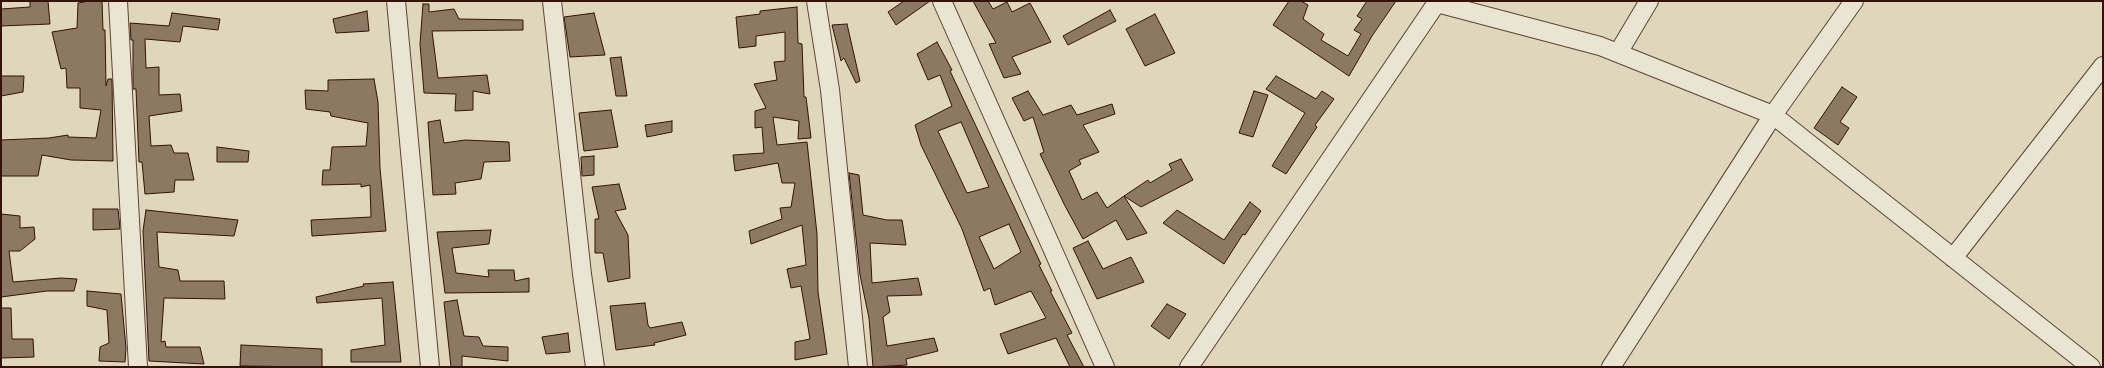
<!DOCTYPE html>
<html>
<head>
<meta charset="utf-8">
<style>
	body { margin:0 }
	#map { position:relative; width:2104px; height:368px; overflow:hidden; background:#dfd7bb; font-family:Vollkorn,serif }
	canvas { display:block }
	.frame { position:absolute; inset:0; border:2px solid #341206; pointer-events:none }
</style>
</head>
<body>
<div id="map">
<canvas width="2104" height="368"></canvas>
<div class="frame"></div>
</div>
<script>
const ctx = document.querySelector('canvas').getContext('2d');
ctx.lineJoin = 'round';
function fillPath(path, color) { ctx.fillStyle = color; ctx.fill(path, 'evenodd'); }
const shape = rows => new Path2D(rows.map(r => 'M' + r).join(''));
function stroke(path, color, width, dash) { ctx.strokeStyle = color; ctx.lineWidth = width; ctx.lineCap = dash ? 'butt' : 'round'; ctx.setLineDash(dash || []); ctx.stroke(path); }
const building = shape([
	[30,1,48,1,50,24,1,26,1,9,30,7,30,1],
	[89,1,102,1,103,30,105,30,106,86,108,79,112,79,113,161,71,160,42,155,38,176,1,176,1,140,49,138,68,135,68,137,96,138,101,110,80,108,80,88,67,88,66,68,61,69,52,32,77,28,78,3,89,1],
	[904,1,930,1,896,25,888,12,904,1],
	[973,1,988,1,993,9,1007,2,1012,12,1030,3,1051,42,1012,57,1021,74,1004,78,989,44,996,43,973,1],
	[1289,1,1301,1,1308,5,1303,19,1324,34,1321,40,1348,56,1361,34,1354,30,1362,19,1357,16,1367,1,1396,1,1372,36,1349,76,1273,25,1289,1],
	[423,4,429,4,429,12,454,9,459,19,523,20,523,30,432,31,438,78,487,75,490,94,473,91,473,110,455,111,456,94,424,93,420,44,423,4],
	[797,7,798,43,802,44,804,97,806,97,811,138,798,139,799,121,773,117,777,145,807,142,817,234,818,292,827,354,795,360,795,342,810,339,801,286,791,288,787,269,806,265,802,225,751,244,749,231,782,219,780,208,791,207,795,183,782,183,778,163,735,171,733,155,764,153,762,127,755,128,755,111,766,108,754,84,777,80,774,62,785,61,785,32,756,36,756,46,739,48,736,17,760,14,760,11,797,7],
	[1110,10,1116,21,1068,45,1063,36,1110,10],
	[367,11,369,31,336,33,333,19,367,11],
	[172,13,220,19,218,30,183,26,180,42,145,39,146,68,159,67,159,95,180,94,182,111,149,116,151,146,171,145,174,153,188,153,194,180,175,180,174,192,145,194,142,162,139,162,136,89,133,89,133,40,131,40,130,23,169,26,172,13],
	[594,13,605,55,570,57,564,17,594,13],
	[1155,14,1175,53,1145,66,1126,29,1155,14],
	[847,24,860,81,856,83,844,58,841,61,832,25,847,24],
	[937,42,952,70,950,71,1041,264,1039,265,1052,291,1050,291,1072,333,1067,335,1084,367,1070,367,1056,338,1008,354,1000,334,1046,318,1031,291,995,305,990,288,984,291,962,229,921,145,915,125,952,106,940,75,928,80,917,54,937,42],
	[961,122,989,187,967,193,938,131,961,122],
	[1009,224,1021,252,994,269,979,237,1009,224],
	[621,57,627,96,616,96,610,58,621,57],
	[1,76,24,76,23,92,1,96,1,76],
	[1276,76,1316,99,1322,91,1334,99,1315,125,1317,127,1286,174,1272,166,1305,113,1266,89,1276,76],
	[374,79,378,102,380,168,386,231,312,236,311,220,371,217,370,185,361,187,361,184,322,185,323,170,330,170,332,147,366,146,368,123,331,116,330,112,306,109,305,90,328,91,328,80,374,79],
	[1842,87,1857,97,1840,122,1849,128,1838,145,1814,128,1842,87],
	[1028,91,1043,115,1071,105,1077,115,1112,104,1115,114,1083,125,1099,152,1079,160,1081,164,1069,171,1082,200,1097,192,1107,208,1124,196,1147,233,1127,240,1116,220,1083,239,1064,204,1040,154,1044,152,1033,117,1024,121,1012,98,1028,91],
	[1254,91,1268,95,1253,137,1239,133,1254,91],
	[611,110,618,147,584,151,579,113,611,110],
	[440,120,444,143,465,140,509,142,510,161,484,162,481,179,455,183,456,194,433,195,428,122,440,120],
	[672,121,672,132,647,137,645,125,672,121],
	[217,147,249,151,248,162,217,162,217,147],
	[594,156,594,175,582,176,581,157,594,156],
	[1181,159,1193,180,1141,207,1124,196,1148,180,1150,183,1172,170,1169,164,1181,159],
	[849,173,859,175,863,215,887,220,902,220,906,245,870,243,872,283,918,278,922,295,887,296,890,312,883,317,887,346,934,338,938,351,906,359,907,365,873,367,869,318,860,275,849,173],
	[619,184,626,209,615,211,628,235,630,278,608,282,603,253,595,253,595,219,599,219,592,187,619,184],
	[1250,202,1261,211,1245,235,1243,234,1224,264,1163,223,1177,210,1224,240,1250,202],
	[93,209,118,209,120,229,93,230,93,209],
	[146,210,238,220,234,236,157,232,159,267,178,270,180,281,224,281,225,299,164,298,161,342,165,341,166,347,200,347,204,364,149,361,143,231,146,210],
	[1,214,20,216,20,228,34,227,35,239,20,251,9,251,13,282,61,278,77,279,74,291,47,291,1,297,1,214],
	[491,230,489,244,452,248,456,273,489,277,488,270,514,270,515,281,529,278,529,292,445,293,437,232,491,230],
	[1088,241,1103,269,1131,257,1144,282,1097,299,1073,248,1088,241],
	[393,282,401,362,351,362,351,350,385,345,382,298,317,303,316,297,364,286,363,284,393,282],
	[87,291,121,294,126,348,125,362,99,361,100,347,109,343,107,310,87,306,87,291],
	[457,300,464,336,479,337,483,346,508,347,508,361,462,356,462,367,451,367,444,302,457,300],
	[645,303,648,325,650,328,682,322,686,335,654,343,655,345,616,350,610,306,645,303],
	[1167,304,1186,314,1169,339,1151,326,1167,304],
	[1,308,11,308,12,339,33,339,34,357,1,358,1,308],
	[568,333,570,352,546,354,542,337,568,333],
	[241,345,322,349,322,367,240,366,241,345]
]);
fillPath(building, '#8d7864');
stroke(building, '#341206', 1);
const minor = shape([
	[118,1,138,367],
	[396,1,430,367],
	[552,1,582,274,595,367],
	[816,1,830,90,858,367],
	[942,1,1105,367],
	[1437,3,1600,46,1773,115,2091,367],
	[1618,53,1649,1],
	[1953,258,2103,66],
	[1189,367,1438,1],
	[1611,367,1773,115,1854,1]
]);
stroke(minor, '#5f4333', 20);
stroke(minor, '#eae5d3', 18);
</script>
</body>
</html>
